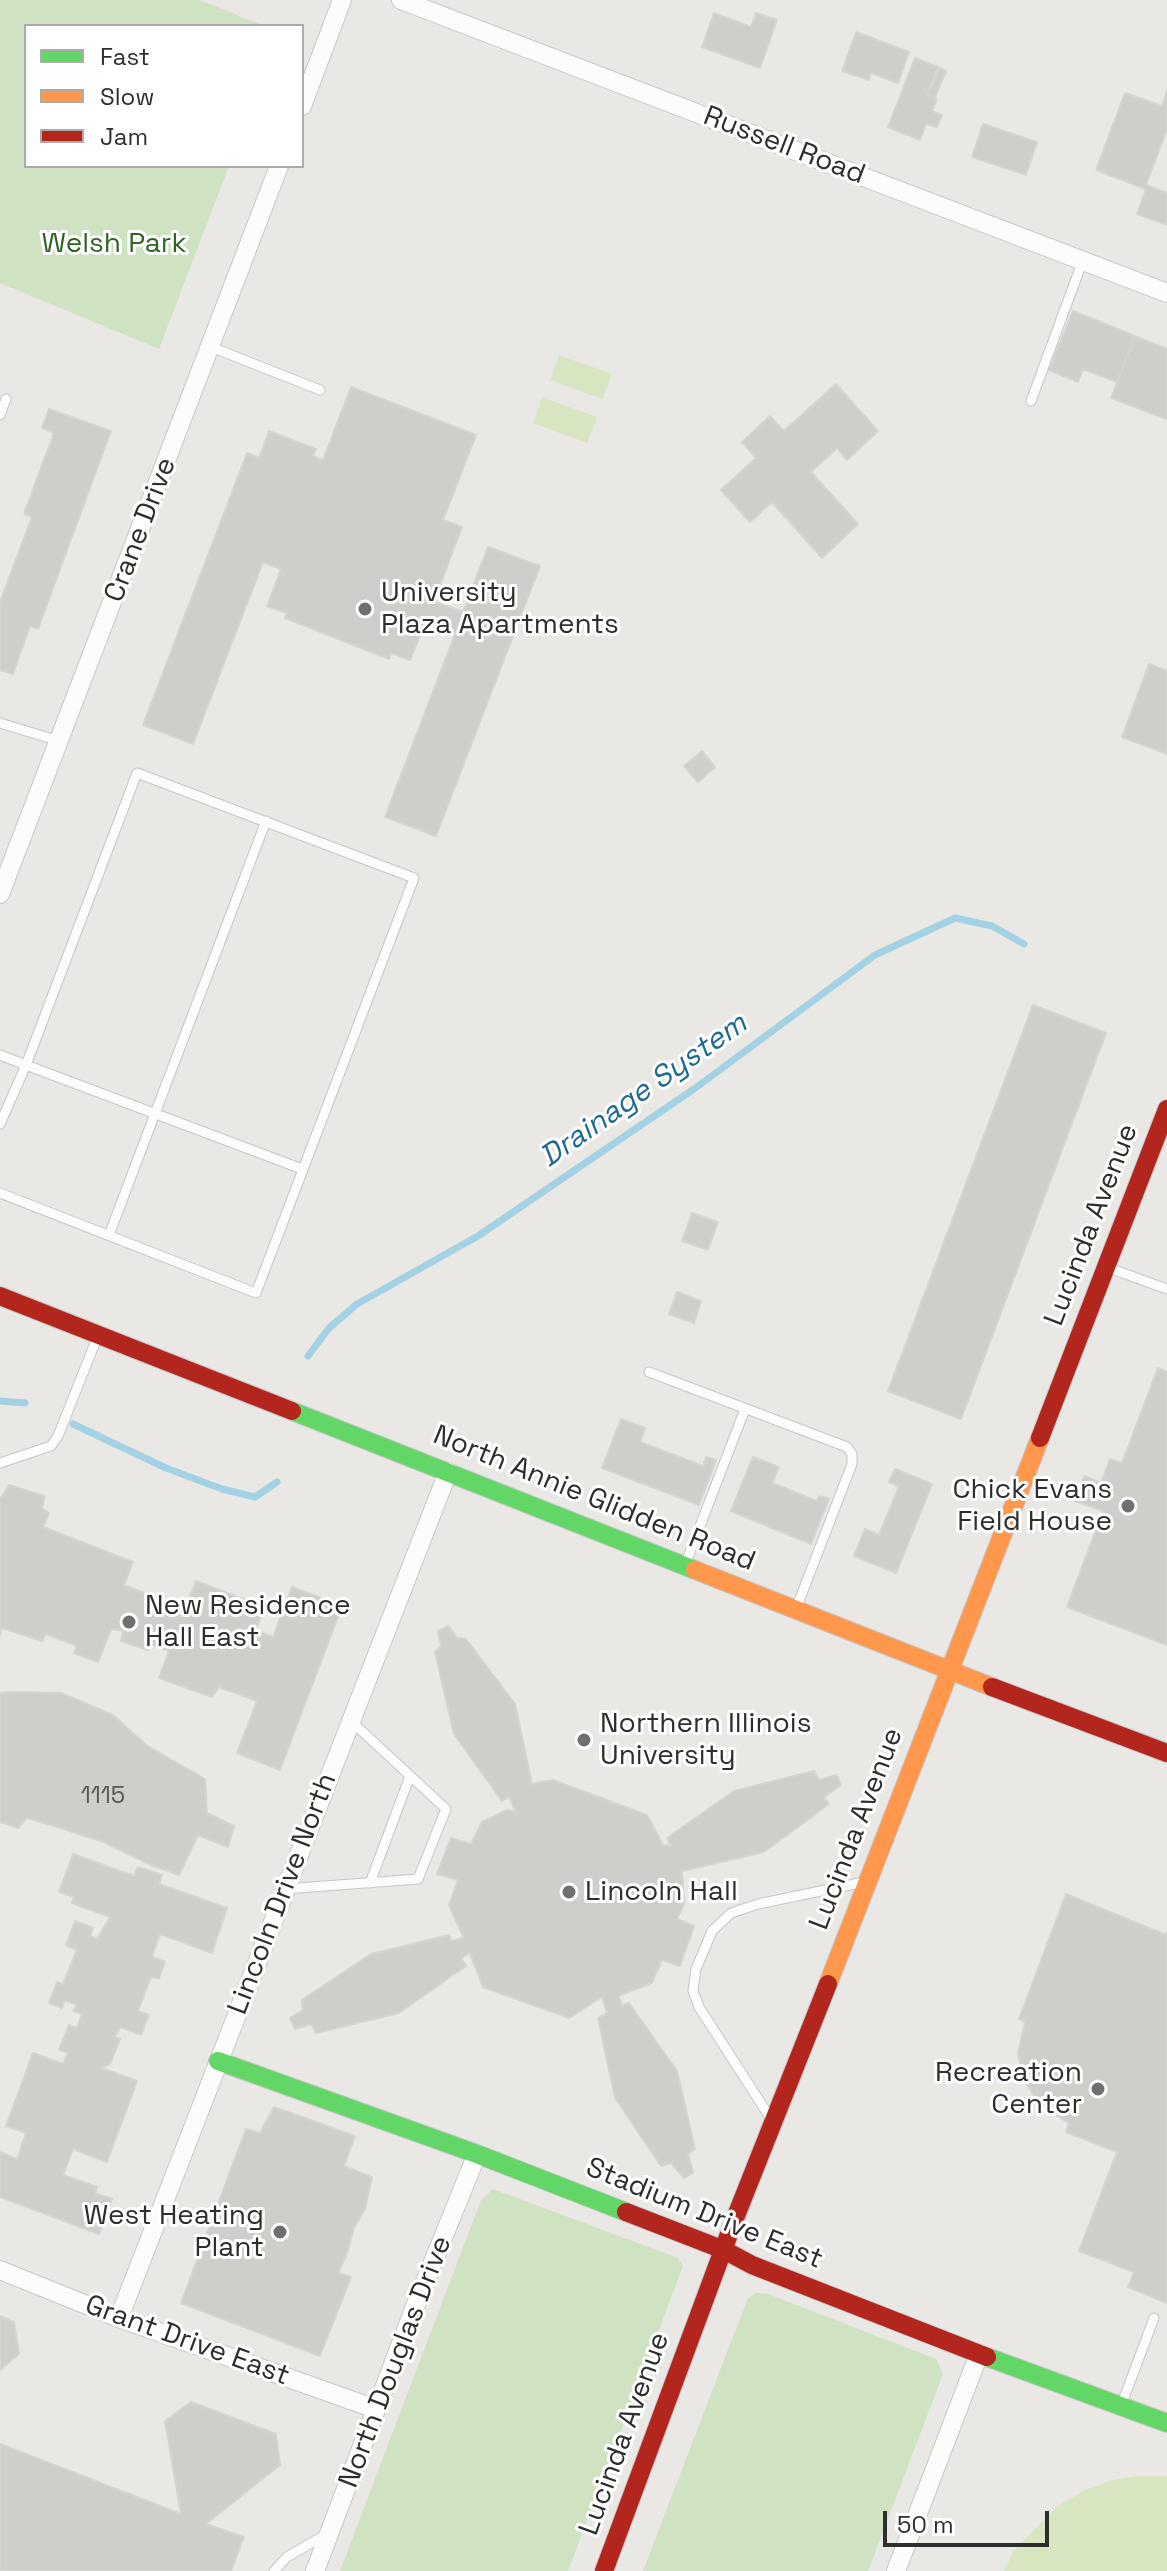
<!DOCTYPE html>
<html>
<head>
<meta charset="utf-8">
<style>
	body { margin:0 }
	#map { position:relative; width:1167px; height:2571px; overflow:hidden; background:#eae8e5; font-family:"Space Grotesk",sans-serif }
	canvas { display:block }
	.legend { position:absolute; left:24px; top:24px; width:280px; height:144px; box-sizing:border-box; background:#fff; border:2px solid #ababab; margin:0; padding:10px 14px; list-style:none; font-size:24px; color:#2e2e2e }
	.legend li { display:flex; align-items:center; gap:16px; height:40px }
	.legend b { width:40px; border:2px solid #ababab }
	.scale { position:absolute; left:883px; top:2511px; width:166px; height:36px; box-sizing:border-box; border:4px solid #2e2e2e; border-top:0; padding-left:10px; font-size:24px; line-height:28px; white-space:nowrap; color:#2e2e2e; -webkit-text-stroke:6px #fff; paint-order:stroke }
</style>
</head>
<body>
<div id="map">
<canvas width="1167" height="2571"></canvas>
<ul class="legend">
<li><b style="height:10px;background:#63d668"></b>Fast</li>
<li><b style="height:10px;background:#ff974d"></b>Slow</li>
<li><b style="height:10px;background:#b3261e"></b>Jam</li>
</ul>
<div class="scale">50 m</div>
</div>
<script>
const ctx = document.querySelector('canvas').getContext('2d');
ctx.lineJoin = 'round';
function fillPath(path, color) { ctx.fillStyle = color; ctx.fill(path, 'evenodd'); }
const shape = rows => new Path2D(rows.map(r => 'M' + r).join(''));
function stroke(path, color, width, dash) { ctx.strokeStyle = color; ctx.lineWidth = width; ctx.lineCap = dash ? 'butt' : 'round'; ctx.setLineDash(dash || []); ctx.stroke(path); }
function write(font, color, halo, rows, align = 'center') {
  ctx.font = font + ' "Space Grotesk",sans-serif'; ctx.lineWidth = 6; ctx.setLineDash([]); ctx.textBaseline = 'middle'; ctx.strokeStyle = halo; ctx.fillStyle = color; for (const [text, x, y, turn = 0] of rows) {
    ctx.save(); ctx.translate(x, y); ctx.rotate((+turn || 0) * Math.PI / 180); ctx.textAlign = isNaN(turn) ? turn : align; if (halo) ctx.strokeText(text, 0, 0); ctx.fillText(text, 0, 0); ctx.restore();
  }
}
fillPath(shape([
	[0,0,200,0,264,26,26,26,26,166,229,166,159,349,0,283],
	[493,2189,678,2258,683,2266,568,2571,340,2571,481,2200],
	[755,2293,768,2294,936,2359,943,2374,868,2571,643,2571,747,2300]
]), '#cfe2c2');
fillPath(shape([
	[559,355,612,374,602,399,550,380],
	[542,397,597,417,587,443,533,423],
	[1134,2476,1167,2476,1167,2571,1004,2571,1014,2550,1058,2506,1083,2491,1109,2481]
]), '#d7e5c1');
stroke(shape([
	[308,1356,329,1328,357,1304,478,1236,694,1089,875,955,955,918,992,926,1024,944],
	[0,1401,25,1403],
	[73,1424,166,1468,222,1489,255,1497,277,1482]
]), '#a2d2e3', 7);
const building = shape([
	[714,13,751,27,756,13,777,20,760,68,702,47,714,13],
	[856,32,909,52,898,83,871,73,869,80,842,71,856,32],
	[915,58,938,67,927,95,937,99,932,111,942,115,937,127,926,124,920,140,888,127,915,58],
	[940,68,946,71,935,97,928,94,940,68],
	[1167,91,1167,129,1146,185,1167,193,1167,225,1137,214,1146,189,1096,170,1125,93,1162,106,1167,91],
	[983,124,1037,142,1026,175,972,157,983,124],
	[1073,311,1135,336,1117,382,1083,369,1078,382,1049,370,1073,311],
	[1135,336,1167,349,1167,419,1111,398,1135,336],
	[836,384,878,431,847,460,837,448,811,472,858,524,822,558,772,502,750,522,721,490,756,458,742,442,770,416,784,431,836,384],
	[351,387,476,435,443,520,462,527,434,601,463,612,488,547,540,566,436,836,385,817,455,634,425,623,410,660,391,653,389,659,285,618,287,613,267,606,281,569,263,562,193,744,143,725,247,453,259,458,269,431,316,449,313,456,323,460,351,387],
	[49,409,111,431,38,629,30,626,13,674,0,670,0,602,32,517,24,514,54,433,42,428,49,409],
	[1149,664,1167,671,1167,754,1122,737,1149,664],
	[702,751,715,767,698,782,684,766,702,751],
	[1033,1005,1106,1033,961,1419,888,1391,1033,1005],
	[692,1213,718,1222,708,1250,682,1241,692,1213],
	[677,1292,701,1301,694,1323,669,1314,677,1292],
	[1158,1368,1167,1372,1167,1645,1067,1607,1103,1511,1075,1501,1084,1476,1101,1483,1110,1459,1122,1463,1158,1368],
	[621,1419,645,1428,640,1442,703,1466,706,1457,716,1460,699,1505,602,1468,621,1419],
	[753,1457,779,1467,772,1483,817,1501,819,1496,829,1499,811,1544,731,1511,753,1457],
	[895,1469,932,1484,896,1573,854,1556,865,1529,879,1535,899,1486,889,1482,895,1469],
	[9,1485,45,1496,42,1508,49,1513,43,1527,133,1562,124,1585,159,1599,161,1609,182,1616,196,1581,264,1607,256,1630,273,1637,292,1587,342,1606,280,1770,237,1753,257,1701,219,1687,212,1697,159,1678,169,1651,151,1644,148,1650,121,1641,123,1631,111,1629,98,1662,74,1653,77,1646,46,1634,42,1641,2,1628,0,1635,0,1499,9,1485],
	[449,1626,457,1638,466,1639,515,1704,532,1784,553,1780,647,1815,663,1845,671,1846,667,1838,734,1791,814,1771,819,1780,837,1775,841,1785,824,1797,829,1804,764,1852,682,1871,684,1904,677,1919,694,1926,680,1966,662,1960,652,1983,618,1996,622,2005,629,2003,677,2071,695,2149,688,2154,693,2173,684,2178,671,2163,661,2166,615,2098,598,2018,607,2013,602,1997,569,2018,483,1987,470,1953,461,1958,466,1966,399,2013,316,2033,311,2024,295,2029,290,2018,303,2010,302,2000,371,1954,449,1935,451,1941,464,1938,449,1905,458,1880,437,1874,451,1838,471,1844,482,1822,507,1810,516,1812,509,1797,502,1801,454,1734,435,1652,441,1646,438,1631,449,1626],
	[8,1692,61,1693,113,1715,146,1745,205,1779,207,1813,234,1826,228,1847,198,1835,179,1875,151,1865,104,1842,54,1826,27,1818,18,1828,0,1822,0,1693,8,1692],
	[73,1854,134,1876,138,1867,162,1875,159,1884,227,1908,212,1953,160,1934,152,1957,165,1962,159,1978,151,1977,138,2011,149,2015,141,2035,121,2027,114,2037,120,2039,110,2064,101,2068,137,2081,107,2162,73,2149,63,2175,97,2187,95,2193,112,2199,99,2234,0,2197,0,2152,17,2159,26,2133,6,2126,33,2053,63,2064,68,2053,59,2050,69,2025,77,2028,82,2014,73,2011,77,2005,65,2000,62,2008,49,2003,57,1982,63,1984,77,1950,66,1945,75,1921,93,1928,90,1936,97,1939,110,1917,72,1903,74,1897,59,1892,73,1854],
	[1066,1894,1166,1935,1167,1932,1167,2303,1128,2287,1134,2272,1079,2251,1117,2152,1066,2132,1069,2123,1052,2113,1036,2099,1023,2078,1018,2053,1025,2022,1019,2019,1066,1894],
	[274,2107,355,2136,344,2166,372,2177,365,2209,354,2228,347,2253,338,2273,351,2277,320,2356,181,2303,246,2129,260,2133,274,2107],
	[0,2316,14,2322,19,2354,0,2370,0,2316],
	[191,2402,276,2434,280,2465,206,2524,244,2537,231,2571,0,2571,0,2444,181,2514,165,2421,191,2402]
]);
fillPath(building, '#d0cecb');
stroke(building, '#d6d4d1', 2);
const lane = shape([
	[211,347,320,390],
	[1031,401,1083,260],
	[0,415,6,399],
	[0,723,59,741],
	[0,1055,26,1065,0,1124],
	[0,1193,256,1293,414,878,137,773,26,1065,302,1169],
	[109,1235,266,821],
	[1109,1268,1167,1289],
	[649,1372,847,1447,852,1454,852,1464,796,1609],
	[0,1463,51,1446,58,1436,97,1338],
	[685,1565,745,1409],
	[370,1883,410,1776],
	[285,1889,418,1879,446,1809,351,1721],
	[771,2119,699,2007,693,1991,696,1969,712,1931,731,1913,758,1904,864,1882],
	[1121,2406,1154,2318],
	[274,2571,287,2557,325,2535]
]);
const street = shape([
	[401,0,1167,293],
	[302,106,342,0],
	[0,894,279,166],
	[0,2270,119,2318,376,2409],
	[119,2318,448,1472],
	[315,2571,414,2309,477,2154],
	[896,2571,979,2354]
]);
const fast = shape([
	[292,1411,695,1570],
	[218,2061,477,2154,626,2212],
	[987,2357,1167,2423]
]);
const slow = shape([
	[695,1570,992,1687],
	[828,1984,1040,1438]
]);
const jam = shape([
	[0,1296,292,1411],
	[1040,1438,1167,1109],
	[992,1687,1167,1753],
	[626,2212,724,2250,752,2265,987,2357],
	[604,2571,732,2226,828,1984]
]);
stroke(lane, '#c7c6c7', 11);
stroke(street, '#c7c6c7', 20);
stroke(fast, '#c7c6c7', 20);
stroke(slow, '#c7c6c7', 20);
stroke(jam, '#c7c6c7', 20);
stroke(lane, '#fcfcfb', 9);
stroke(street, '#fcfcfb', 18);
stroke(fast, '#63d668', 18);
stroke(slow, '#ff974d', 18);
stroke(jam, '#b3261e', 18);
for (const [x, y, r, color] of [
	[365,609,8,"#706f6e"],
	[1128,1506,8,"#706f6e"],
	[129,1622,8,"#706f6e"],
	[584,1740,8,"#706f6e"],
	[569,1892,8,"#706f6e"],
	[1098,2089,8,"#706f6e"],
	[280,2232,8,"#706f6e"]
]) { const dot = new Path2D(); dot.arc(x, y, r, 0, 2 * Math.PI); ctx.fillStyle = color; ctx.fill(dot); stroke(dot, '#fff', 3); }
write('24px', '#585857', null, [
	["1115",103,1796]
]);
write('28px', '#2e2e2e', '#fff', [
	["Russell Road",784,146,21],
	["Crane Drive",141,530,-69],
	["Lucinda Avenue",1092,1225,-69],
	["North Annie Glidden Road",594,1499,22],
	["Lucinda Avenue",857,1829,-69],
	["Lincoln Drive North",283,1894,-69],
	["Stadium Drive East",704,2214,22],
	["Grant Drive East",187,2341,20],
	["North Douglas Drive",396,2362,-69],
	["Lucinda Avenue",625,2434,-70]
]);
write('28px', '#326424', '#fff', [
	["Welsh Park",114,244]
]);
write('28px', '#2e2e2e', '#fff', [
	["University",381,593],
	["Plaza Apartments",381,625],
	["Chick Evans",1112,1490,"right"],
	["Field House",1112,1522,"right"],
	["New Residence",145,1606],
	["Hall East",145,1638],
	["Northern Illinois",600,1724],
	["University",600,1756],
	["Lincoln Hall",585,1892],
	["Recreation",1082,2073,"right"],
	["Center",1082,2105,"right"],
	["West Heating",264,2216,"right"],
	["Plant",264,2248,"right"]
], 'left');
write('italic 30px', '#1e6b91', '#fff', [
	["Drainage System",644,1091,-35]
]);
</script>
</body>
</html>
